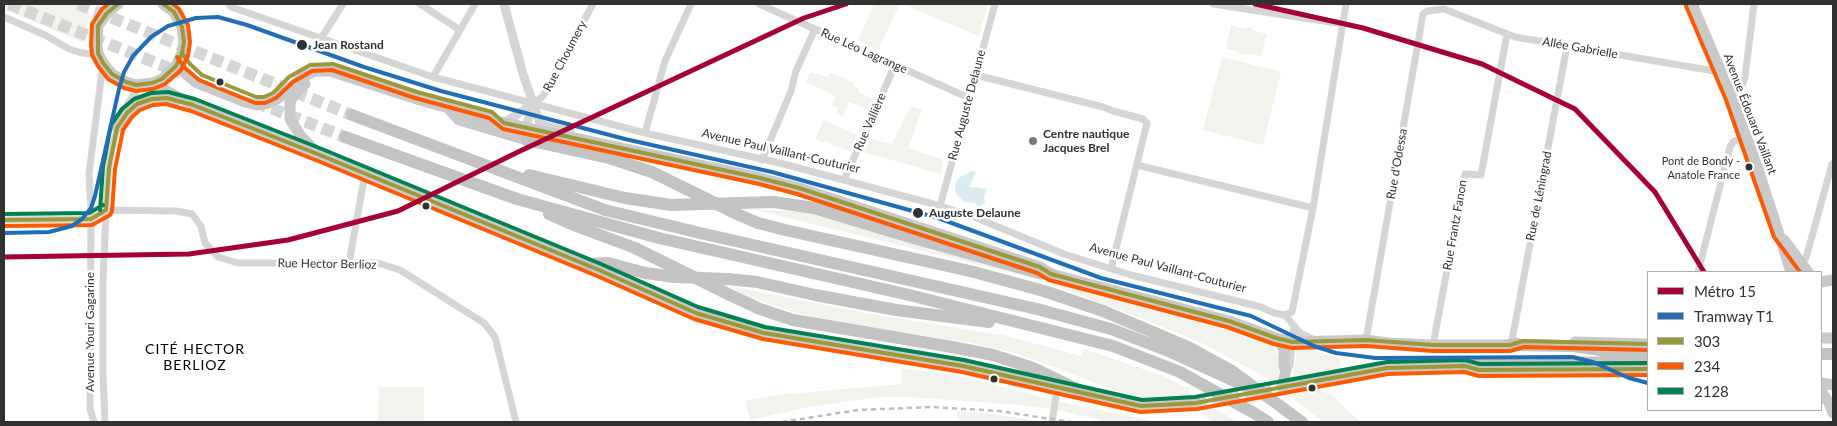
<!DOCTYPE html>
<html>
<head>
<meta charset="utf-8">
<style>
	body { margin:0 }
	#map { position:relative; width:1837px; height:426px; overflow:hidden; background:#fff; font-family:Lato,sans-serif }
	canvas { display:block }
	.frame { position:absolute; inset:0; border:5px solid #313131; pointer-events:none }
	.legend { position:absolute; left:1647px; top:271px; width:175px; height:140px; box-sizing:border-box; background:#fff; border:1px solid #adadad; margin:0; padding:6px 9px; list-style:none; font-size:15px; color:#313131 }
	.legend li { display:flex; align-items:center; gap:10px; height:25px }
	.legend b { width:25px; border:1px solid #adadad }
</style>
</head>
<body>
<div id="map">
<canvas width="1837" height="426"></canvas>
<div class="frame"></div>
<ul class="legend">
<li><b style="height:6px;background:#a50034"></b>Métro 15</li>
<li><b style="height:6px;background:#216eb4"></b>Tramway T1</li>
<li><b style="height:6px;background:#9b993b"></b>303</li>
<li><b style="height:6px;background:#ff5a00"></b>234</li>
<li><b style="height:6px;background:#00814f"></b>2128</li>
</ul>
</div>
<script>
const ctx = document.querySelector('canvas').getContext('2d');
ctx.lineJoin = 'round';
function fillPath(path, color) { ctx.fillStyle = color; ctx.fill(path, 'evenodd'); }
const shape = rows => new Path2D(rows.map(r => 'M' + r).join(''));
function stroke(path, color, width, dash) { ctx.strokeStyle = color; ctx.lineWidth = width; ctx.lineCap = dash ? 'butt' : 'round'; ctx.setLineDash(dash || []); ctx.stroke(path); }
function write(font, color, halo, rows, align = 'center') {
  ctx.font = font + ' Lato,sans-serif'; ctx.lineWidth = 5; ctx.setLineDash([]); ctx.textBaseline = 'middle'; ctx.strokeStyle = halo; ctx.fillStyle = color; for (const [text, x, y, turn = 0] of rows) {
    ctx.save(); ctx.translate(x, y); ctx.rotate((+turn || 0) * Math.PI / 180); ctx.textAlign = isNaN(turn) ? turn : align; if (halo) ctx.strokeText(text, 0, 0); ctx.fillText(text, 0, 0); ctx.restore();
  }
}
fillPath(shape([
	[4,4,88,4,89,17,84,43,4,9],
	[874,4,900,4,878,50,858,41],
	[902,4,988,4,979,36],
	[1231,25,1244,29,1247,27,1252,28,1254,31,1267,34,1261,56,1249,54,1246,55,1240,54,1238,51,1226,48],
	[1222,57,1281,72,1263,145,1203,130],
	[810,72,828,77,831,73,854,83,854,86,859,89,858,92,873,99,868,109,849,102,842,116,836,113,838,108,832,105,835,96,806,82],
	[911,106,922,110,908,148,943,160,941,174,864,152,871,139,892,144],
	[824,120,857,135,850,151,837,146,836,147,825,140,824,143,815,139],
	[751,209,808,212,927,249,1032,275,1078,289,1253,333,1272,343,1279,357,1280,373,1274,382,1204,344,1146,320,1034,278],
	[730,286,871,314,1007,336,1081,356,1084,349,1163,376,1188,388,1191,396,1172,399,1149,399,1120,392,1016,353,971,343,824,320,782,309,740,293],
	[1296,350,1312,350,1340,359,1341,369,1292,377,1296,360],
	[901,368,958,376,1061,402,1153,421,1192,422,1110,422,1056,410,1021,405,908,397,881,397,857,400,804,408,750,420,745,401,776,395,902,384],
	[379,387,424,387,424,422,378,422],
	[1313,388,1332,395,1360,422,1323,422,1290,396],
	[1209,406,1237,421,1239,422,1212,422,1201,412],
	[957,411,994,414,1045,422,959,422]
]), '#f1f3ec');
fillPath(shape([
	[970,171,976,172,969,187,987,189,984,197,985,203,981,206,977,206,975,203,964,202,956,194,955,185,957,180,960,177,969,173]
]), '#dcebf1');
stroke(shape([
	[1196,403,1282,386]
]), '#d6d6d6', 11, [11, 5.5]);
stroke(shape([
	[9,4,181,73],
	[78,4,352,115],
	[255,102,345,137]
]), '#d6d6d6', 12, [12, 6]);
stroke(shape([
	[229,4,231,7,433,77,645,133,780,163,937,205,974,217,1064,254,1131,275,1261,307,1274,313,1285,315,1300,333,1313,339],
	[420,4,460,30],
	[759,4,969,98],
	[1213,4,1343,24],
	[1444,9,1515,37,1720,72],
	[4,17,47,36,69,49,82,53,99,55],
	[322,37,343,4],
	[976,75,1103,107,1113,111,1143,119,1147,123,1111,269],
	[433,77,475,4],
	[1732,98,1741,89,1745,77,1754,4],
	[533,104,543,96,593,4],
	[121,114,137,90,144,85],
	[645,133,665,61,691,4],
	[762,160,791,91,796,71,815,29],
	[1137,165,1313,208],
	[844,180,895,65],
	[940,206,995,4],
	[106,210,176,211,192,214,201,226,205,243,218,257,238,263,378,263,400,270,484,323,495,337,516,422],
	[4,220,91,219,106,210],
	[1806,258,1832,164],
	[349,263,365,174],
	[1698,272,1730,147,1733,142,1746,136],
	[1285,315,1292,312,1313,208,1346,4],
	[1366,340,1423,14,1427,11,1444,9],
	[1433,345,1465,174,1481,175,1507,34],
	[1510,345,1513,335,1567,46],
	[1286,370,1290,366,1294,326],
	[94,422,90,409,91,208,89,174,103,63],
	[105,422,103,374,103,282,107,189,110,158,118,124],
	[1052,422,1057,389]
]), '#d5d5d5', 7);
stroke(shape([
	[504,4,523,74,540,123,545,126,570,132],
	[504,123,533,104],
	[528,133,527,123,533,104]
]), '#d5d5d5', 9);
stroke(shape([
	[118,4,107,13,98,26,97,45,98,53,103,63,112,74,126,82,136,85,152,83,162,79,176,66,182,53,184,42,182,27,174,12,163,4],
	[1692,4,1732,98,1757,166,1791,272],
	[176,66,197,83,245,102,257,105,268,103,277,99,304,76,316,71,330,71,420,100,504,123,760,178,799,188,1040,267,1051,274,1229,321,1276,338,1293,342,1366,340,1389,343,1433,345,1510,345,1517,343],
	[152,83,193,105,320,155,584,264,696,313,733,325,764,333,831,346,963,366,1141,406,1196,403],
	[305,84,294,95,290,102,290,119,300,135,315,151],
	[449,109,459,120,527,140],
	[117,128,127,113,141,102,158,98,177,100],
	[1784,240,1808,272],
	[1821,282,1833,280],
	[1276,338,1284,349,1284,366,1286,370,1282,386,1387,368,1465,366,1479,370,1648,369],
	[1821,338,1833,338],
	[1575,342,1648,344],
	[1821,383,1833,385],
	[1821,391,1829,403,1833,413]
]), '#c9c9c9', 11);
stroke(shape([
	[352,115,605,210,700,233,1037,309,1111,329,1171,352,1263,394],
	[345,137,517,199,659,238,905,294,1113,346,1180,372,1254,413,1268,422],
	[527,140,609,158,652,172],
	[529,175,625,198,671,205,774,202,814,208,913,238,1039,273,1051,274],
	[549,214,576,226,635,248,730,295,760,309,793,320,952,347,993,355,1033,368,1093,397],
	[758,223,785,230,970,271,1044,291,1103,311,1188,347,1232,371,1302,422],
	[584,264,608,263,645,273,675,277],
	[728,279,757,282,815,295,896,310,989,322],
	[1510,345,1573,346,1613,352,1648,354],
	[1821,354,1833,354],
	[1465,366,1477,363,1648,362]
]), '#c3c3c3', 12);
stroke(shape([
	[782,422,858,410,932,407,999,411,1071,422]
]), '#bdbdbd', 2.5, [5, 4]);
stroke(shape([
	[652,172,737,214,758,223],
	[675,277,728,279]
]), '#c3c3c3', 12);
stroke(shape([
	[118,4,107,13,98,26,98,53,103,63,112,74,126,82,136,85,152,83,162,79,176,66,182,53,184,42,182,27,174,12,163,4],
	[182,53,190,64,202,75,256,97,264,97,273,93,289,77,310,65,333,64,417,92,492,112,504,123,760,178,799,188,1040,267,1051,274,1229,321,1276,338,1293,342,1366,340,1433,345,1510,345,1523,341,1648,344],
	[106,210,109,168,117,128,127,113,137,104,152,99,167,98,193,105,320,155,599,270,696,313,764,333,963,366,1141,406,1196,403,1387,368,1465,366,1479,370,1648,369],
	[4,220,91,219,106,210]
]), '#9b993b', 4);
stroke(shape([
	[108,4,102,9,92,24,91,45,92,55,98,66,108,79,124,88,136,91,153,89,165,84,181,70,188,56,190,42,188,25,179,9,173,4],
	[1686,6,1726,100,1774,237,1800,272],
	[177,57,185,68,199,80,255,103,265,103,276,98,293,82,312,71,332,70,415,98,489,118,503,129,759,184,797,194,1037,273,1049,280,1227,327,1274,344,1292,348,1366,346,1433,351,1510,351,1524,347,1648,350],
	[4,226,92,225,110,215,112,211,115,169,123,130,132,117,140,110,153,105,166,104,191,111,318,161,597,276,694,319,763,339,962,372,1140,412,1197,409,1388,374,1464,372,1479,376,1648,375]
]), '#ff5a00', 4);
stroke(shape([
	[100,210,103,167,111,125,122,109,134,99,151,93,168,92,195,99,322,149,601,264,698,307,765,327,964,360,1142,400,1195,397,1387,362,1465,360,1480,364,1648,363],
	[4,214,89,213,103,205]
]), '#00814f', 4);
stroke(shape([
	[4,233,49,232,72,226,82,219,91,208,95,196,119,89,124,72,133,56,151,37,168,26,196,18,218,17,247,25,364,67,441,91,625,139,772,172,938,218,1101,278,1251,316,1314,346,1336,353,1375,358,1572,357,1593,362,1629,378,1648,383]
]), '#216eb4', 4);
stroke(shape([
	[1255,4,1363,28,1482,64,1575,109,1655,192,1704,272],
	[4,257,189,254,288,240,398,211,518,152,804,18,846,4]
]), '#a50034', 5);
for (const [x, y, r, color] of [
	[302,45,6,"#313131"],
	[220,82,4.5,"#313131"],
	[1033,141,5,"#797979"],
	[1749,167,4.5,"#313131"],
	[426,206,4.5,"#313131"],
	[918,213,6,"#313131"],
	[994,379,4.5,"#313131"],
	[1312,388,4.5,"#313131"]
]) { const dot = new Path2D(); dot.arc(x, y, r, 0, 2 * Math.PI); ctx.fillStyle = color; ctx.fill(dot); stroke(dot, '#fff', 2); }
write('11px', '#313131', '#fff', [
	["Pont de Bondy -",1740,161],
	["Anatole France",1740,175]
], 'right');
write('bold 12px', '#313131', '#fff', [
	["Jean Rostand",313,45],
	["Auguste Delaune",929,213]
], 'left');
write('12px', '#313131', '#fff', [
	["Allée Gabrielle",1580,48,10],
	["Rue Léo Lagrange",864,51,24],
	["Rue Choumery",565,56,-62],
	["Rue Auguste Delaune",967,105,-75],
	["Avenue Édouard Vaillant",1750,114,69],
	["Rue Vallière",870,122,-66],
	["Avenue Paul Vaillant-Couturier",781,151,13],
	["Rue d'Odessa",1397,164,-80],
	["Rue de Léningrad",1539,196,-79],
	["Rue Frantz Fanon",1455,225,-80],
	["Rue Hector Berlioz",327,264,1],
	["Avenue Paul Vaillant-Couturier",1168,268,15],
	["Avenue Youri Gagarine",90,332,-90]
]);
write('bold 12px', '#313131', '#fff', [
	["Centre nautique",1043,134],
	["Jacques Brel",1043,148]
], 'left');
ctx.letterSpacing = '1px';
write('14px', '#000', '#fff', [
	["CITÉ HECTOR",195,349],
	["BERLIOZ",195,365]
]);
ctx.letterSpacing = '0px';
</script>
</body>
</html>
